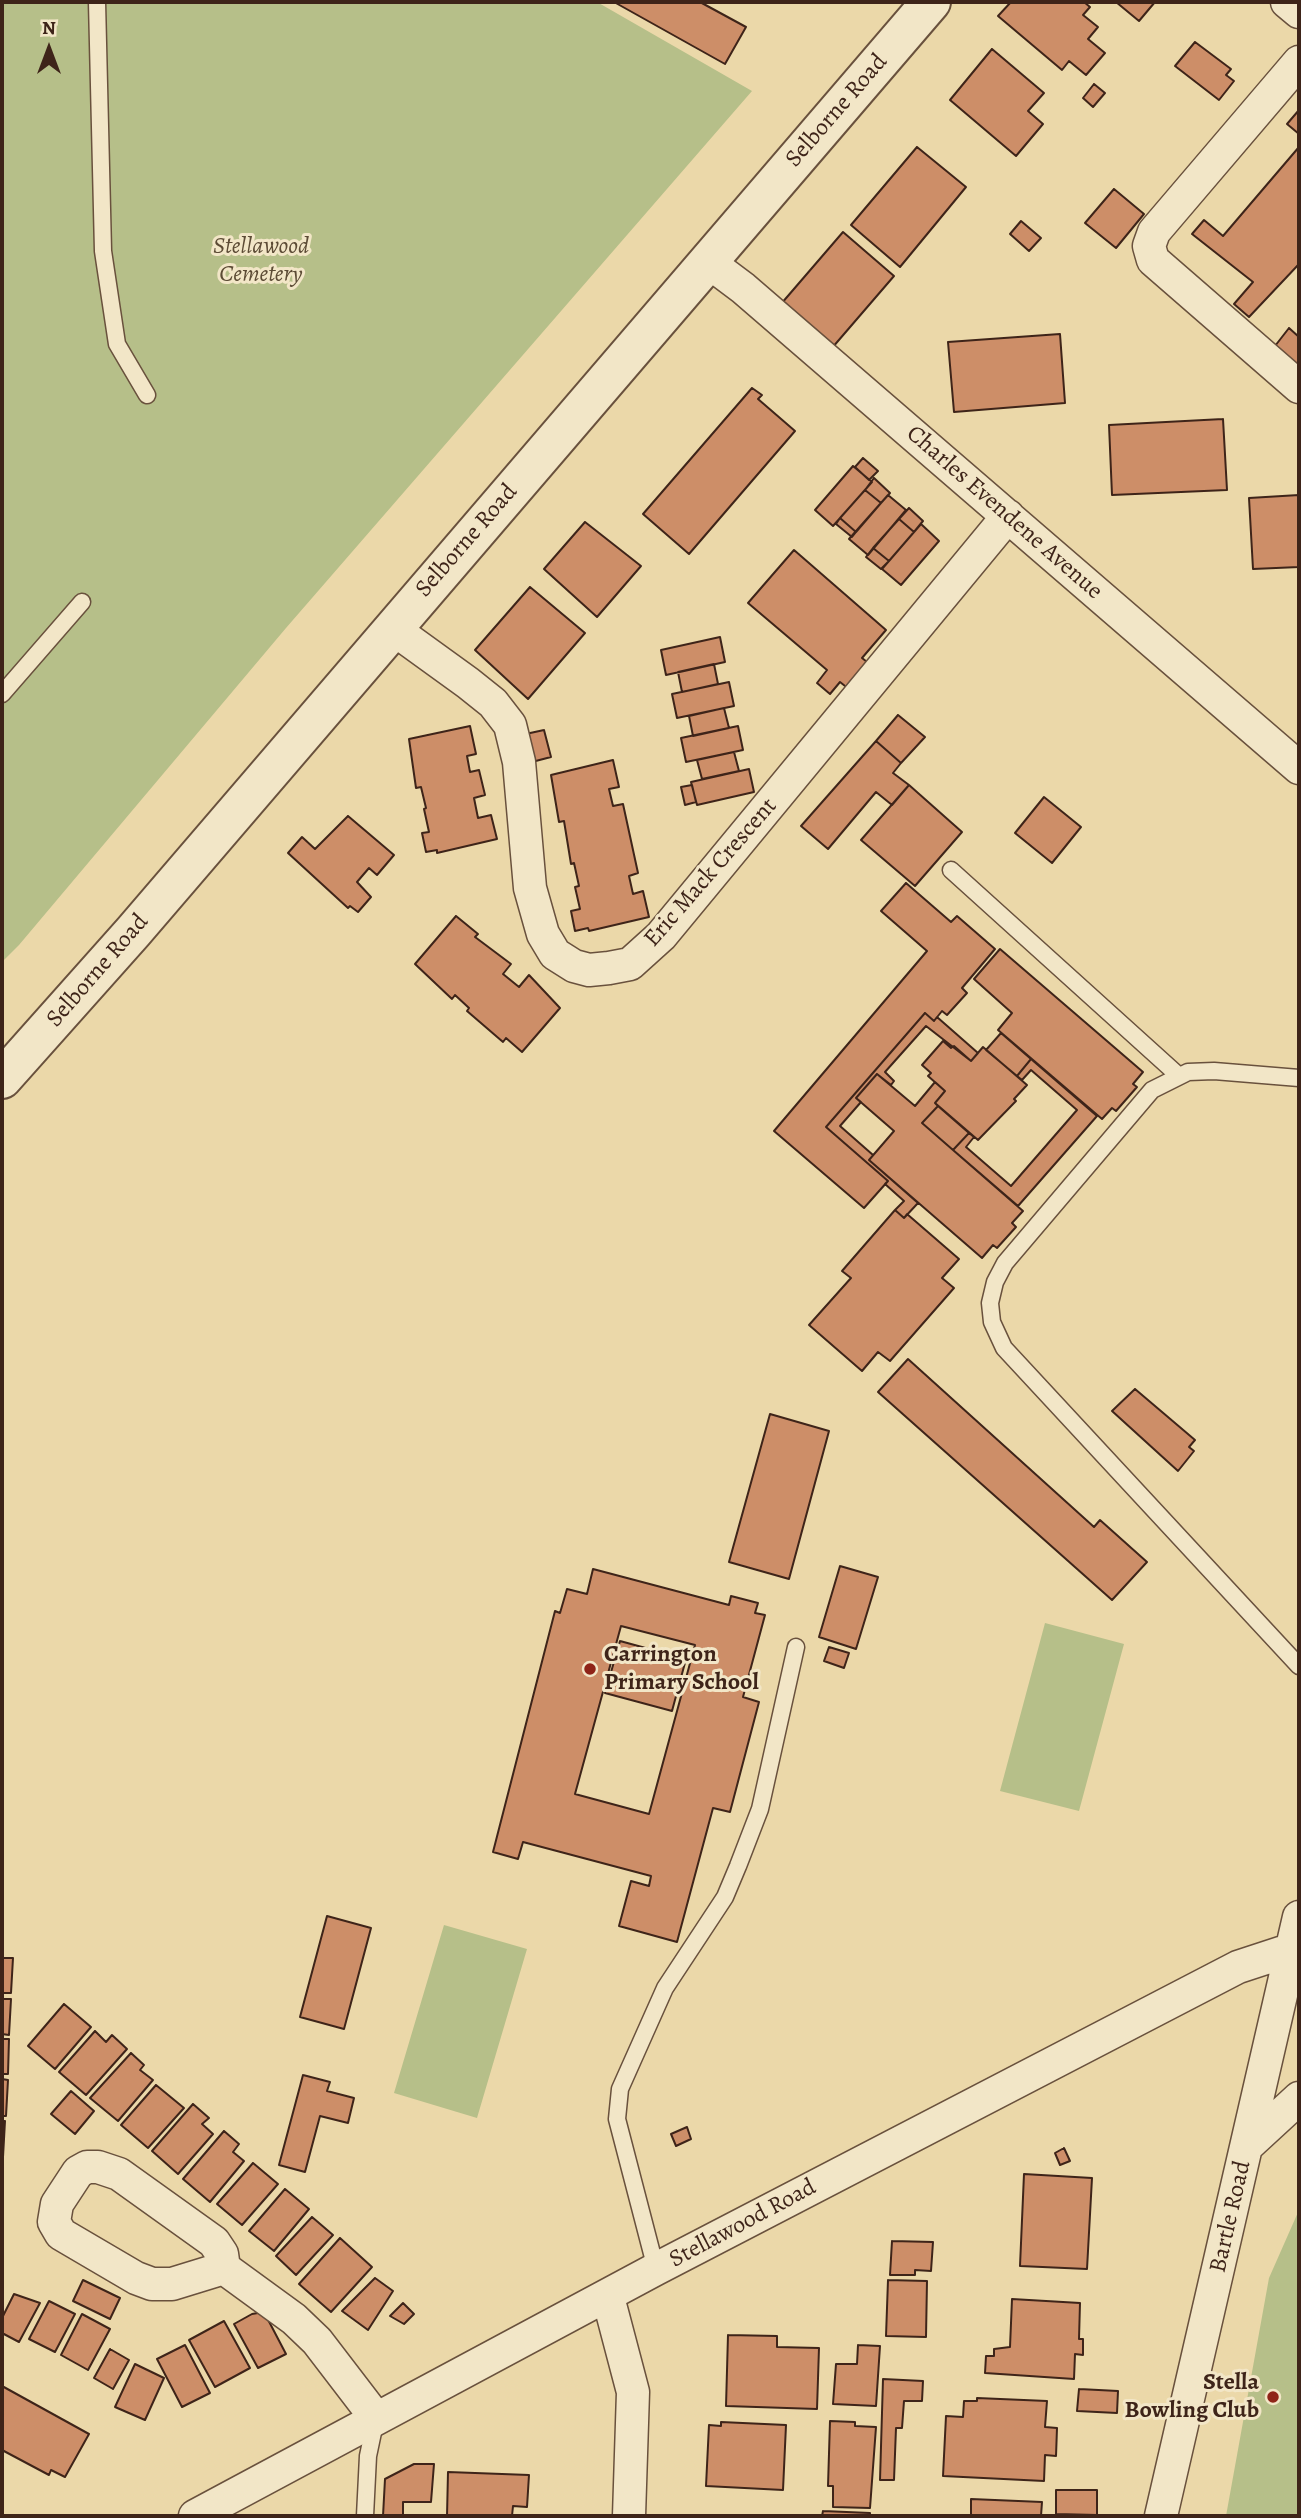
<!DOCTYPE html>
<html>
<head>
<meta charset="utf-8">
<style>
	body { margin:0 }
	#map { position:relative; width:1301px; height:2518px; overflow:hidden; background:#ebd8a9; font-family:Alegreya,serif }
	canvas { display:block }
	.frame { position:absolute; inset:0; border:4px solid #3e2419; pointer-events:none }
	.north { position:absolute; left:14px; top:14px; width:70px; height:70px; -webkit-text-stroke:5px #f2e6c7; paint-order:stroke; rotate:0deg; font-size:19px; font-weight:700; line-height:28px; text-align:center; color:#3e2419 }
	.north::after { content:''; display:block; margin:auto; width:24px; height:32px; background:#3e2419; clip-path:polygon(50% 0,100% 100%,50% 72%,0 100%) }
</style>
</head>
<body>
<div id="map">
<canvas width="1301" height="2518"></canvas>
<div class="frame"></div>
<div class="north">N</div>
</div>
<script>
const ctx = document.querySelector('canvas').getContext('2d');
ctx.lineJoin = 'round';
function fillPath(path, color) { ctx.fillStyle = color; ctx.fill(path, 'evenodd'); }
const shape = rows => new Path2D(rows.map(r => 'M' + r).join(''));
function stroke(path, color, width, dash) { ctx.strokeStyle = color; ctx.lineWidth = width; ctx.lineCap = dash ? 'butt' : 'round'; ctx.setLineDash(dash || []); ctx.stroke(path); }
function write(font, color, halo, rows, align = 'center') {
  ctx.font = font + ' Alegreya,serif'; ctx.lineWidth = 6; ctx.setLineDash([]); ctx.textBaseline = 'middle'; ctx.strokeStyle = halo; ctx.fillStyle = color; for (const [text, x, y, turn = 0] of rows) {
    ctx.save(); ctx.translate(x, y); ctx.rotate((+turn || 0) * Math.PI / 180); ctx.textAlign = isNaN(turn) ? turn : align; if (halo) ctx.strokeText(text, 0, 0); ctx.fillText(text, 0, 0); ctx.restore();
  }
}
fillPath(shape([
	[2,2,597,2,752,91,286,628,19,945,2,962],
	[1045,1623,1124,1644,1079,1811,1000,1791],
	[444,1925,527,1949,477,2118,394,2093],
	[1299,2210,1299,2516,1226,2516,1269,2278]
]), '#b6bf89');
const building = shape([
	[614,2,700,2,746,27,725,64,614,2],
	[1011,2,1084,2,1090,7,1083,15,1098,27,1088,39,1105,53,1086,75,1069,61,1062,70,998,16,1011,2],
	[1116,2,1155,2,1139,21,1116,2],
	[1195,42,1231,69,1226,75,1234,81,1219,100,1175,66,1195,42],
	[992,49,1044,93,1028,111,1043,124,1016,156,950,100,992,49],
	[1094,84,1105,93,1093,107,1083,98,1094,84],
	[1299,110,1299,134,1287,124,1299,110],
	[917,147,966,187,900,267,851,225,917,147],
	[1299,147,1299,264,1249,317,1234,304,1253,282,1192,234,1204,220,1223,236,1299,147],
	[1114,189,1144,214,1116,248,1085,223,1114,189],
	[1021,221,1041,238,1029,251,1010,234,1021,221],
	[843,232,894,276,832,348,781,304,843,232],
	[1289,328,1299,337,1299,366,1275,346,1289,328],
	[1060,334,1065,403,954,412,948,342,1060,334],
	[752,388,762,395,758,399,795,431,689,554,643,514,752,388],
	[1223,419,1227,490,1112,495,1109,425,1223,419],
	[863,458,878,471,869,480,855,467,863,458],
	[853,466,872,482,833,526,815,510,853,466],
	[874,478,890,493,881,503,865,490,874,478],
	[865,490,881,503,856,532,840,518,865,490],
	[888,495,906,510,868,555,849,539,888,495],
	[1299,495,1299,567,1253,569,1249,498,1299,495],
	[909,508,923,521,914,532,899,519,909,508],
	[840,518,856,532,852,537,836,524,840,518],
	[899,519,914,532,889,561,873,548,899,519],
	[585,522,641,566,597,617,544,569,585,522],
	[921,524,939,541,901,585,882,569,921,524],
	[873,548,889,561,881,569,866,557,873,548],
	[794,550,886,630,862,658,876,669,855,694,840,682,830,694,817,683,827,670,748,603,794,550],
	[530,587,585,633,528,699,475,650,530,587],
	[720,637,725,662,666,675,661,650,720,637],
	[714,664,718,684,682,692,678,672,714,664],
	[729,682,734,706,677,718,672,694,729,682],
	[724,708,729,728,693,736,689,716,724,708],
	[898,715,925,737,901,763,876,741,898,715],
	[470,726,476,754,467,756,470,772,479,770,485,795,474,798,478,818,491,815,497,839,437,853,437,850,426,852,422,833,429,832,424,809,426,808,421,787,416,788,409,739,470,726],
	[738,726,743,750,686,762,681,738,738,726],
	[544,730,551,757,528,763,521,735,544,730],
	[876,741,901,763,893,773,909,785,892,805,876,792,828,849,801,826,876,741],
	[734,752,739,771,702,779,697,760,734,752],
	[613,760,619,787,609,789,613,806,623,804,638,873,629,876,633,894,643,891,649,917,589,931,588,928,575,931,571,911,580,909,575,887,579,886,574,863,571,864,564,821,559,822,551,775,613,760],
	[749,769,754,792,697,805,691,782,749,769],
	[692,785,696,802,685,805,681,787,692,785],
	[909,785,962,832,915,886,861,840,909,785],
	[1044,797,1081,827,1052,863,1015,833,1044,797],
	[348,816,394,855,377,875,369,868,357,882,371,897,358,912,350,906,348,908,288,853,302,837,315,849,348,816],
	[906,883,951,922,957,916,995,949,962,988,967,993,947,1015,942,1011,934,1021,925,1013,826,1127,888,1181,864,1208,774,1131,927,951,881,911,906,883],
	[456,916,478,934,475,937,511,964,503,974,519,987,529,975,560,1008,522,1052,506,1038,503,1042,467,1011,469,1008,455,995,452,999,415,964,456,916],
	[1000,949,1143,1072,1133,1084,1137,1087,1116,1111,1112,1108,1102,1119,998,1030,1012,1013,974,979,1000,949],
	[925,1013,934,1021,937,1017,978,1053,971,1061,926,1026,885,1072,894,1081,891,1085,877,1074,856,1098,861,1102,840,1126,873,1155,869,1160,918,1203,904,1218,895,1210,904,1201,885,1184,888,1181,826,1127,925,1013],
	[1001,1033,1031,1059,1017,1076,986,1050,1001,1033],
	[943,1041,951,1048,954,1046,971,1061,983,1047,1027,1085,1014,1099,1016,1101,978,1140,935,1103,945,1091,928,1076,931,1073,922,1065,943,1041],
	[1031,1059,1097,1116,1018,1206,953,1150,969,1133,974,1137,966,1147,1011,1186,1077,1110,1031,1070,1022,1080,1017,1076,1031,1059],
	[877,1074,915,1106,935,1082,945,1091,935,1103,938,1106,922,1123,1023,1211,1012,1223,1016,1227,997,1248,993,1245,982,1258,869,1160,894,1131,856,1098,877,1074],
	[938,1106,969,1133,953,1150,922,1123,938,1106],
	[895,1210,904,1218,907,1214,959,1259,942,1278,954,1288,890,1361,878,1352,862,1371,809,1325,851,1278,842,1271,895,1210],
	[908,1359,1094,1527,1100,1520,1147,1562,1112,1600,878,1392,908,1359],
	[1135,1389,1195,1440,1189,1447,1194,1451,1178,1471,1112,1411,1135,1389],
	[770,1414,829,1431,789,1579,729,1562,770,1414],
	[840,1566,878,1577,856,1649,819,1637,840,1566],
	[593,1569,729,1605,731,1596,758,1603,755,1613,765,1615,743,1697,759,1702,730,1812,713,1808,677,1942,619,1926,631,1881,649,1886,651,1876,523,1842,518,1859,493,1852,555,1611,560,1613,567,1589,587,1594,593,1569],
	[621,1626,695,1645,649,1814,575,1794,621,1626],
	[620,1641,686,1659,672,1711,605,1693,620,1641],
	[829,1647,849,1653,844,1668,824,1661,829,1647],
	[327,1916,371,1928,344,2029,300,2017,327,1916],
	[2,1958,13,1958,11,1993,2,1993,2,1958],
	[2,1999,11,1999,9,2035,2,2034,2,1999],
	[64,2004,91,2027,55,2069,28,2046,64,2004],
	[95,2031,106,2042,112,2035,127,2049,86,2095,59,2072,95,2031],
	[2,2039,9,2039,8,2074,2,2074,2,2039],
	[131,2053,144,2065,140,2070,153,2080,118,2121,90,2098,131,2053],
	[303,2075,330,2082,327,2091,354,2098,348,2123,320,2116,305,2172,279,2165,303,2075],
	[2,2079,8,2080,6,2116,2,2116,2,2079],
	[156,2085,184,2108,148,2148,121,2125,156,2085],
	[71,2091,94,2111,75,2134,51,2114,71,2091],
	[193,2104,209,2118,202,2124,213,2134,178,2174,152,2151,193,2104],
	[2,2121,5,2121,3,2157,2,2157,2,2121],
	[687,2127,691,2139,676,2146,671,2134,687,2127],
	[224,2131,239,2144,233,2152,244,2161,210,2202,183,2179,224,2131],
	[1064,2148,1070,2161,1060,2165,1055,2153,1064,2148],
	[253,2163,278,2184,242,2225,217,2204,253,2163],
	[1024,2174,1092,2178,1087,2269,1020,2266,1024,2174],
	[285,2189,309,2209,274,2251,249,2231,285,2189],
	[312,2217,333,2235,296,2275,276,2256,312,2217],
	[340,2238,372,2267,331,2312,299,2284,340,2238],
	[892,2241,933,2242,931,2271,915,2270,915,2275,890,2275,892,2241],
	[375,2278,393,2291,368,2330,342,2311,375,2278],
	[83,2280,120,2298,110,2319,73,2301,83,2280],
	[888,2280,927,2281,926,2337,886,2336,888,2280],
	[14,2294,40,2303,19,2342,2,2333,2,2318,14,2294],
	[1012,2299,1080,2303,1079,2339,1083,2339,1083,2355,1075,2354,1074,2379,985,2373,986,2356,994,2356,994,2349,1010,2347,1012,2299],
	[49,2301,75,2314,55,2352,29,2339,49,2301],
	[403,2303,414,2314,404,2324,390,2316,403,2303],
	[264,2312,286,2354,258,2368,234,2324,252,2314,264,2312],
	[82,2314,110,2329,88,2370,61,2355,82,2314],
	[224,2321,250,2368,215,2387,189,2340,224,2321],
	[728,2335,777,2336,777,2347,819,2348,817,2409,726,2406,728,2335],
	[185,2345,210,2393,182,2407,157,2359,185,2345],
	[858,2345,880,2346,876,2406,833,2404,836,2364,857,2364,858,2345],
	[110,2349,129,2360,113,2389,94,2378,110,2349],
	[135,2364,164,2378,145,2420,115,2407,135,2364],
	[883,2379,923,2381,922,2401,904,2401,902,2428,896,2428,894,2480,880,2480,883,2379],
	[2,2386,89,2434,65,2477,51,2470,49,2475,2,2450,2,2386],
	[1079,2389,1118,2391,1117,2413,1077,2411,1079,2389],
	[977,2398,1047,2401,1045,2427,1057,2428,1056,2456,1045,2455,1044,2481,943,2476,946,2416,963,2417,964,2401,977,2401,977,2398],
	[830,2421,855,2422,855,2426,876,2427,870,2508,833,2507,833,2486,828,2486,830,2421],
	[721,2422,786,2425,783,2490,706,2486,709,2425,721,2426,721,2422],
	[414,2464,434,2464,431,2502,403,2502,403,2516,383,2516,385,2479,414,2464],
	[448,2472,529,2475,527,2507,513,2506,512,2516,447,2516,448,2472],
	[1056,2490,1097,2490,1097,2515,1056,2514,1056,2490],
	[971,2499,1042,2502,1041,2516,971,2516,971,2499],
	[823,2511,870,2513,870,2516,822,2516,823,2511]
]);
fillPath(building, '#cd8e68');
stroke(building, '#3e2419', 2);
const service = shape([
	[97,2,103,251,117,344,147,395],
	[2,694,82,602],
	[951,870,1179,1076],
	[1299,1078,1214,1071,1188,1072,1152,1090,1005,1263,995,1282,990,1303,992,1322,1004,1348,1299,1666],
	[656,2269,617,2119,620,2089,665,1988,725,1897,738,1866,760,1809,796,1647],
	[365,2516,368,2456,376,2418]
]);
const minor = shape([
	[1287,2,1299,12],
	[1299,62,1154,232,1149,246,1153,260,1299,387],
	[707,261,743,288,1299,768],
	[392,628,468,683,493,703,510,725,519,762,530,888,543,934,555,954,574,966,589,970,609,968,630,964,661,936,1008,516],
	[1247,2146,1299,2098],
	[224,2268,172,2284,152,2284,136,2278,61,2234,54,2222,57,2204,78,2172,87,2167,98,2167,119,2174,214,2242,222,2254,224,2268,294,2319,317,2341,376,2418],
	[608,2297,633,2392,629,2516],
	[195,2516,656,2269,1238,1967,1299,1947],
	[1161,2516,1299,1917]
]);
const tertiary = shape([
	[2,1079,133,932,931,2]
]);
stroke(service, '#69513d', 19);
stroke(minor, '#69513d', 35);
stroke(tertiary, '#69513d', 42);
stroke(service, '#f2e6c7', 16);
stroke(minor, '#f2e6c7', 32);
stroke(tertiary, '#f2e6c7', 38);
for (const [x, y, r, color] of [
	[590,1669,7,"#8f2418"],
	[1273,2397,7,"#8f2418"]
]) { const dot = new Path2D(); dot.arc(x, y, r, 0, 2 * Math.PI); ctx.fillStyle = color; ctx.fill(dot); stroke(dot, '#f2e6c7', 2.5); }
write('24px', '#3e2419', '#f2e6c7', [
	["Selborne Road",837,111,-49],
	["Charles Evendene Avenue",1004,513,41],
	["Selborne Road",467,541,-49],
	["Eric Mack Crescent",711,873,-49],
	["Selborne Road",98,971,-49],
	["Bartle Road",1231,2217,-77],
	["Stellawood Road",743,2224,-28]
]);
write('italic 24px', '#5c4b35', '#f2e6c7', [
	["Stellawood",261,247],
	["Cemetery",261,275]
]);
write('bold 24px', '#3e2419', '#f2e6c7', [
	["Carrington",604,1655],
	["Primary School",604,1683],
	["Stella",1259,2383,"right"],
	["Bowling Club",1259,2411,"right"]
], 'left');
</script>
</body>
</html>
